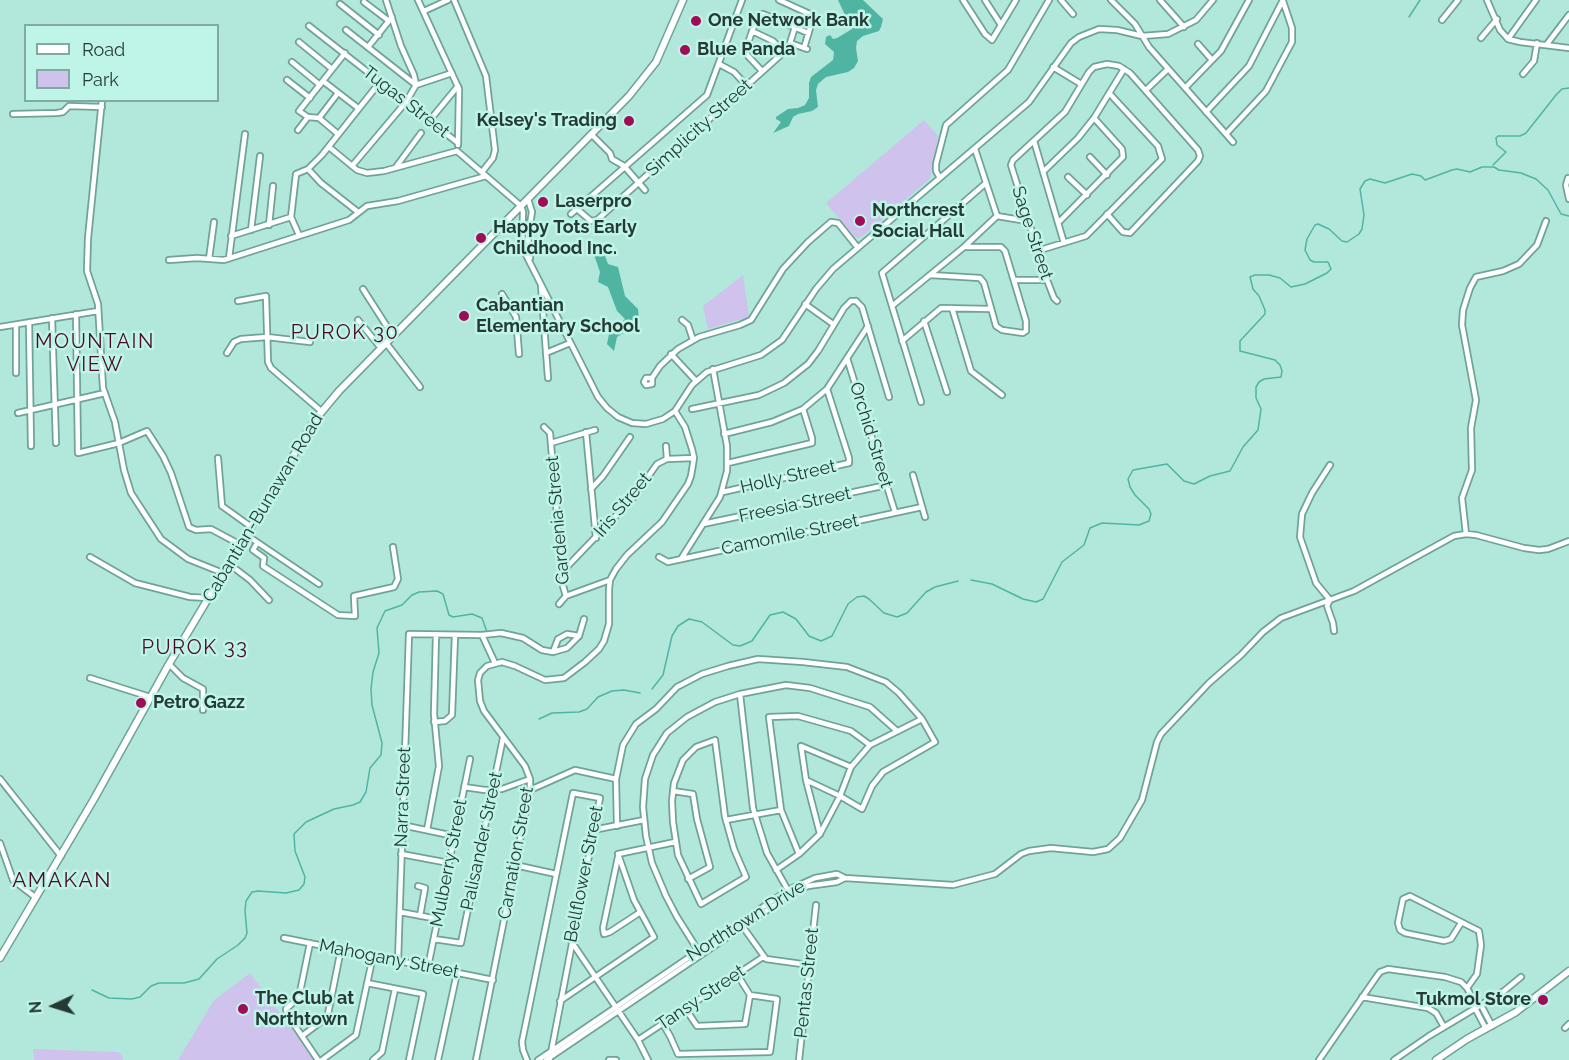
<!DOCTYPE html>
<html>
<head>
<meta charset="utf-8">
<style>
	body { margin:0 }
	#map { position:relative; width:1569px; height:1060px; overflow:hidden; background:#b2e8db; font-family:Raleway,sans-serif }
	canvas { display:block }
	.legend { position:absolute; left:24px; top:24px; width:195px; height:78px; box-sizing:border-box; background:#bff5e8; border:2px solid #81aaa0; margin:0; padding:8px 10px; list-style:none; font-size:18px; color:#253a35 }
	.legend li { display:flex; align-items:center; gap:12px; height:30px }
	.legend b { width:30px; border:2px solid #81aaa0 }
	.north { position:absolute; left:24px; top:976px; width:60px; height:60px; -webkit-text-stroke:4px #bff5e8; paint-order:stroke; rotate:266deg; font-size:16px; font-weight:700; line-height:24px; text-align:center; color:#253a35 }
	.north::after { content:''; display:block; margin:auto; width:21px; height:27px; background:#253a35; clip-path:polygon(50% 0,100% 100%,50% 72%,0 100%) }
</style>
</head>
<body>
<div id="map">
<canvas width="1569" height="1060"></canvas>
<ul class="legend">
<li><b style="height:8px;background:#fff"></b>Road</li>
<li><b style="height:16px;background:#cfc2ed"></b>Park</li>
</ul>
<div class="north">N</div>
</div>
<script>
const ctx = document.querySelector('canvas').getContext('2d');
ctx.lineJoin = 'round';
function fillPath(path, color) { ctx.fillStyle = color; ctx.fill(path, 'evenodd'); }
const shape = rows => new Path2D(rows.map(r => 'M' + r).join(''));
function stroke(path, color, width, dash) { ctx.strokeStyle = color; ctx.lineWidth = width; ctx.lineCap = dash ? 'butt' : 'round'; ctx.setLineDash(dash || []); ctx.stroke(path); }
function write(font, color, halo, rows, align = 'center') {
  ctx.font = font + ' Raleway,sans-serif'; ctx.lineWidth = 5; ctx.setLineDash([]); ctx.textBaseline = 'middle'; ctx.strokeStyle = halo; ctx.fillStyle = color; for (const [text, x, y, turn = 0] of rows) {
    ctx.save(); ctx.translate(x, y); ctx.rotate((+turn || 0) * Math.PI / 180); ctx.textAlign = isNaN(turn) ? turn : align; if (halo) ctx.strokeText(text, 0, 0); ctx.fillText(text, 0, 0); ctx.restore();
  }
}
fillPath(shape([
	[924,120,938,136,930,179,863,236,858,238,855,237,826,203],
	[743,275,749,317,708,329,703,306],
	[250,973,315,1060,178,1060,214,1000],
	[33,1049,118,1052,121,1054,123,1060,34,1060]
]), '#cfc2ed');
fillPath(shape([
	[838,0,863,0,883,19,881,27,879,31,863,36,857,41,856,48,858,61,854,68,848,72,826,77,818,84,816,90,818,107,812,111,798,114,793,117,789,126,773,133,781,122,776,119,776,117,788,109,798,108,805,105,809,98,809,83,811,77,833,60,834,52,825,44,826,37,830,35,833,39,837,38,852,29,852,20,845,15],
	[593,252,604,253,608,264,618,267,625,296,638,309,639,319,636,326,631,325,631,328,617,337,614,351,607,344,609,334,625,319,617,311,608,287,598,282,600,272]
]), '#4fb5a2');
stroke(shape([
	[1409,17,1420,0],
	[1493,165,1506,152,1497,145,1496,138,1498,136,1520,136,1526,133,1556,95,1562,89,1569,88],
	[971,580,992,584,1023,599,1036,602,1043,599,1062,562,1084,545,1090,528,1102,523,1139,525,1149,521,1151,514,1149,509,1135,495,1130,487,1128,479,1133,470,1167,464,1184,481,1194,484,1210,476,1230,471,1243,447,1258,430,1261,409,1256,398,1256,387,1259,382,1264,379,1281,377,1282,371,1280,365,1275,360,1240,351,1240,341,1265,314,1265,310,1259,296,1253,289,1250,277,1255,275,1269,275,1280,278,1291,287,1305,284,1327,273,1331,269,1328,262,1314,262,1310,260,1305,250,1307,239,1315,225,1318,224,1329,229,1342,241,1347,242,1359,234,1362,229,1364,215,1360,189,1365,181,1370,179,1385,183,1412,174,1421,176,1425,180,1452,170,1457,169,1470,172,1482,167,1494,167,1499,170,1521,173,1536,179,1548,190,1561,214,1569,216],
	[652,689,663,675,672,636,678,626,689,619,702,622,733,645,740,646,752,641,770,615,783,612,796,619,809,636,821,641,832,636,848,604,857,597,864,596,869,599,884,613,897,617,907,613,926,592,935,587,958,581],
	[539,719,552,713,579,712,587,709,598,697,612,691,624,690,640,693],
	[92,990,109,998,132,999,140,997,151,986,159,983,184,983,199,979,217,959,238,945,245,938,247,933,245,911,246,901,252,892,258,891,286,893,299,890,304,884,305,877,295,851,294,834,306,822,334,809,353,805,360,802,366,792,370,768,381,755,382,743,372,705,371,689,373,672,379,653,377,628,385,611,402,605,412,595,419,592,437,591,443,594,449,615,453,617,472,614,482,618,487,632]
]), '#4fb5a2', 1.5);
const minor = shape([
	[418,0,459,89,458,145],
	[454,0,486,76,495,150,493,158,482,172],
	[779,0,812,15,813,18,804,48],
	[963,0,985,34,992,40,1016,0],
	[985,0,1001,25],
	[1061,0,1073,14],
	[1111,0,1135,24,1149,47,1233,142],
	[1160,0,1184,27],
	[1487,0,1500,30,1508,39,1520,42,1569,48],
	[364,2,389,21],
	[340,4,379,35],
	[424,11,448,0],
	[1442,20,1458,0],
	[309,26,458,143],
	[346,30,416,85,452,73],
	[752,31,773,41,784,52],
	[1481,38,1497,19],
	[1508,39,1536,0],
	[299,42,332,69],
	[790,43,807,49],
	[1198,44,1212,60],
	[1547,44,1569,15],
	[368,47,392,17],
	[292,62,320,85],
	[719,64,734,72,746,85],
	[1053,67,1081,84],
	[762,71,748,56,745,51,758,15,763,14,808,33],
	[1523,74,1534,61,1537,43],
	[287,80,310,98],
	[323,81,358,108],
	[1185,88,1221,51,1249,0],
	[1146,90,1168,69],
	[102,100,88,238,87,271,98,304,103,388,115,422,124,470,131,493,161,539,188,559,223,573],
	[1206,112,1249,66,1283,0],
	[13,114,57,113,63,112,69,106,102,107],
	[319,118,338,93],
	[430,120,458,86],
	[298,130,308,117],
	[338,134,319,118,308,117,299,111,345,53],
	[1226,134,1266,91,1292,42,1292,28,1283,1],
	[592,135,610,153,612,159,624,166,645,190],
	[1034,141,1064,243],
	[329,147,357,170,367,173,384,171,457,151],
	[975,149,997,216],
	[457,151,521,206,523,212,522,247,598,397,607,408,618,417,632,423,646,424,663,419,675,411,692,385,707,372,761,355,782,340,816,289,833,269,1029,102,1071,43,1079,37,1099,29,1117,30,1142,36,1168,34,1196,20,1213,0],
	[1090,157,1107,175],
	[352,166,406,102,416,85,414,75,401,46,386,0],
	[396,167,421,133],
	[308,169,321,183,358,212],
	[1043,172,1078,138,1094,118,1124,69],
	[1068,177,1087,195],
	[940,178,936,171,936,164,946,125,1008,70,1049,0],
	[1568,178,1566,185,1569,199],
	[528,199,532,212,528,237,530,258],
	[577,209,591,221,597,220,784,52,790,43,795,27],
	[571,214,707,95,742,0],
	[997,216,1027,221],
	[1058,223,1123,157,1122,149,1094,118],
	[269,225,273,186],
	[251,230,260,156],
	[299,235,291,217,296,174,308,169,322,155,380,82],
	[231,236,291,217],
	[1037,251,1086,236,1162,159,1158,146,1110,94],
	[229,258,245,134],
	[209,259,214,222],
	[169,260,197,258,224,260,349,220,367,206,398,201,486,176],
	[930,275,980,278,984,283,996,326,1002,330,1023,333,1026,331,1026,321,1005,251,1001,247,964,247],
	[1015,280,1047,280],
	[541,285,548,378],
	[363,289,393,336],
	[502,294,516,317,519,354],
	[238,301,266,296,268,362,271,368,321,411],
	[856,301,862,307,889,397],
	[1057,301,1054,298,1047,280,1011,165,1013,160,1065,112,1089,72,1094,67,1107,64,1119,66,1130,73,1198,150,1200,156,1198,161,1130,233,1123,232,1107,214],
	[805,304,833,324],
	[892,306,964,247,997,216],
	[952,308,971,371,1002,395],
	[76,314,78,453,119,443,147,431,163,456,171,473,189,527,196,530,211,529,239,544],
	[52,318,56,443],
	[358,320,381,348],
	[682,320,688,325,693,340],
	[924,321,947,392],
	[29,322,31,446],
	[16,325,16,373],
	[0,327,98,311],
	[902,341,941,308,991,309],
	[386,343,420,387],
	[227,353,234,342,241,339,267,337,310,342],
	[546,353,570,343],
	[671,354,696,381],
	[847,358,895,512],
	[652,378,646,378,644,382,646,385,652,384,652,378,660,366,678,349,699,337,740,325,751,320,783,269,808,242,831,222,838,223,858,248],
	[921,402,882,273,986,183],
	[692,409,759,395,784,383,808,364,818,351,844,308,851,301,856,301],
	[18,413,105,393],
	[544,427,550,433,563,586,566,596],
	[586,432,596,538],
	[724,434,772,422,803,409,827,389,868,326],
	[551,443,595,430],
	[666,446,667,459],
	[218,458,222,506,250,526],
	[728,463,812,443,812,438,803,409],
	[1330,465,1312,493,1302,514,1300,537,1316,583,1330,600,1327,606,1333,623,1334,631],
	[913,475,925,517],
	[591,489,603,476,630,437],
	[723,492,849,463,849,458,827,389],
	[703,524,887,485],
	[245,534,319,584],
	[1466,534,1462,498,1472,470,1471,428,1476,400,1462,325,1463,310,1470,288,1476,277,1503,271,1519,264,1537,245,1546,221],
	[257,543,253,550,264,558,263,566,338,615,355,616,354,596,394,587,398,579,393,547],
	[90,557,135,583,190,597,209,598],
	[659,557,668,562,922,507],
	[681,559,720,497,727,471,727,446,713,369],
	[229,564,250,580,269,600],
	[562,572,633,498,657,464,667,459,694,458],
	[559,604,566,596,610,580],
	[482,635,495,663],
	[553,652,558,639,567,634,579,636],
	[169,664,183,678,203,689,203,710],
	[90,678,150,697],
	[740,694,753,808,767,853,789,892],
	[434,722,445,721,452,715,455,635],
	[715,740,725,817,734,849,746,877,701,904,678,855,673,822,672,801,674,783,683,760,696,747,715,740],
	[801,746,806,780,820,834],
	[801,746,851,767],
	[0,779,61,856],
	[464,787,485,790,502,789,530,779],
	[530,790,575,770,616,779],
	[673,791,693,794,697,819,710,867,688,879],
	[726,820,781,810],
	[402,825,454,836],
	[617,826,616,779,623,745,636,724,656,709,677,687,702,674,728,666,758,659,803,662,847,667,886,682,899,693,922,719,935,742,883,772,872,786,862,809,840,796,806,780],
	[427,830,439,766,434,714,436,635],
	[593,830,644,820],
	[0,843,13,880,35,897],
	[401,854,449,863],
	[618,854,675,842],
	[799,854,781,810,769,717,798,716,851,731,870,745],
	[618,857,603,928,604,934,610,932,639,913],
	[515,865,556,874],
	[776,870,799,854,820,834,840,796,851,767,870,745,922,719],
	[418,886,425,888,420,916],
	[400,912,438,919],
	[1461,923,1451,939,1444,941,1405,933,1400,930,1398,923,1403,899,1410,896,1479,931,1481,945,1477,974,1467,988],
	[743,927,766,959,809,965],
	[284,938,493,980],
	[434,939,461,943,503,738],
	[571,941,638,1040,648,1060],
	[310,943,299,997,286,1009,287,1014,318,1060],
	[701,955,677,917,666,896,652,863,646,836,643,807,645,779,653,755,667,733,687,717,715,702,740,694,786,685,810,688,870,707,897,731],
	[398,961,409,634,482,635,501,633,523,638,542,650,553,652,567,648,579,636,584,619],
	[428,967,470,759],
	[367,983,423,994,409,1060],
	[1362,997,1428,1008,1436,1013,1444,1027],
	[560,1001,654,937,634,900,618,854],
	[685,1008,697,1026,745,1024,750,995,737,974],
	[1475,1008,1486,1029],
	[663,1024,670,1036,678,1054,770,1052,777,999,750,995],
	[1565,1028,1569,1024],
	[302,1036,322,1021,328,1014,341,949],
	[638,1040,763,957],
	[322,1060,356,1035,373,956],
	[373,1060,382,1052,395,989],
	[438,1060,457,973],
	[476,1060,530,790,530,779,525,766,484,711,480,701,478,680,480,673,487,666,502,662,515,666,545,680,564,678,585,662,599,649,604,641,609,624,609,589,610,580,616,569,627,555,662,522,688,484,691,476,694,458,692,449,685,427,675,411],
	[527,1060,523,1050,522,1042,573,793,600,798,550,1058],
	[538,1060,788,890,815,878,837,874,845,878,953,885,995,874,1021,854,1029,851,1051,848,1093,852,1108,849,1120,838,1142,800,1157,742,1161,734,1209,683,1241,655,1263,632,1281,618,1354,591,1454,536,1466,534,1476,535,1524,548,1539,550,1548,549,1569,541],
	[546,1060,791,894,808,886,837,882,845,878],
	[609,1060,616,1060],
	[799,1060,816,905],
	[1319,1060,1377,976,1380,972,1388,969,1445,977,1461,982,1467,988,1475,1003,1481,1005,1492,1026],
	[1394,1060,1429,1036,1504,991,1521,977]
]);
const major = shape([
	[0,958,94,799,169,664,314,421,339,391,629,96,656,62,683,0],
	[1436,1060,1467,1039,1516,1012,1569,971]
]);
stroke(minor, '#70a398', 8);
stroke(major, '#70a398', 9);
stroke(minor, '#fff', 4.5);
stroke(major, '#fff', 6);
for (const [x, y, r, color] of [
	[696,21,6,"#9f0d56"],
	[685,50,6,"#9f0d56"],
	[629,121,6,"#9f0d56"],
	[543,202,6,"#9f0d56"],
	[860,221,6,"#9f0d56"],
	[481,238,6,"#9f0d56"],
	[464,316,6,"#9f0d56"],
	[141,703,6,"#9f0d56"],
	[1543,1000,6,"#9f0d56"],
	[243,1009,6,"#9f0d56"]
]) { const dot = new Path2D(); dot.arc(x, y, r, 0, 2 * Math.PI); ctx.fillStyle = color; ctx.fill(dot); stroke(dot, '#bff5e8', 2); }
write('bold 18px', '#253a35', '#bff5e8', [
	["One Network Bank",708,21],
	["Blue Panda",697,50],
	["Kelsey's Trading",617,121,"right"],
	["Laserpro",555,202],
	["Northcrest",872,211],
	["Social Hall",872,232],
	["Happy Tots Early",493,228],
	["Childhood Inc.",493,249],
	["Cabantian",476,306],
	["Elementary School",476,327],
	["Petro Gazz",153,703],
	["The Club at",255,999],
	["Northtown",255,1020],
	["Tukmol Store",1531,1000,"right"]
], 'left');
write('18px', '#253a35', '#bff5e8', [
	["Tugas Street",406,102,38],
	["Simplicity Street",699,128,-42],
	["Sage Street",1032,233,72],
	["Orchid Street",871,435,73],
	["Holly Street",788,477,-13],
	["Iris Street",623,505,-50],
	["Freesia Street",795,505,-12],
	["Cabantian-Bunawan Road",263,508,-59],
	["Gardenia Street",558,520,-95],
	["Camomile Street",790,535,-12],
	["Narra Street",403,797,-88],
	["Palisander Street",482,841,-78],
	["Carnation Street",516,853,-80],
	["Mulberry Street",449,863,-79],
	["Bellflower Street",584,874,-79],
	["Northtown Drive",746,921,-32],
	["Mahogany Street",389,959,11],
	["Pentas Street",807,983,-84],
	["Tansy Street",701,998,-34]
]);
ctx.letterSpacing = '1.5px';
write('20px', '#4c0a28', '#bff5e8', [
	["PUROK 30",345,333],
	["MOUNTAIN",95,342],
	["VIEW",95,365],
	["PUROK 33",195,648]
]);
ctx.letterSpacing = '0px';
ctx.letterSpacing = '1.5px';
write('21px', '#4c0a28', '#bff5e8', [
	["AMAKAN",62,881]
]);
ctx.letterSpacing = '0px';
</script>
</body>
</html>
